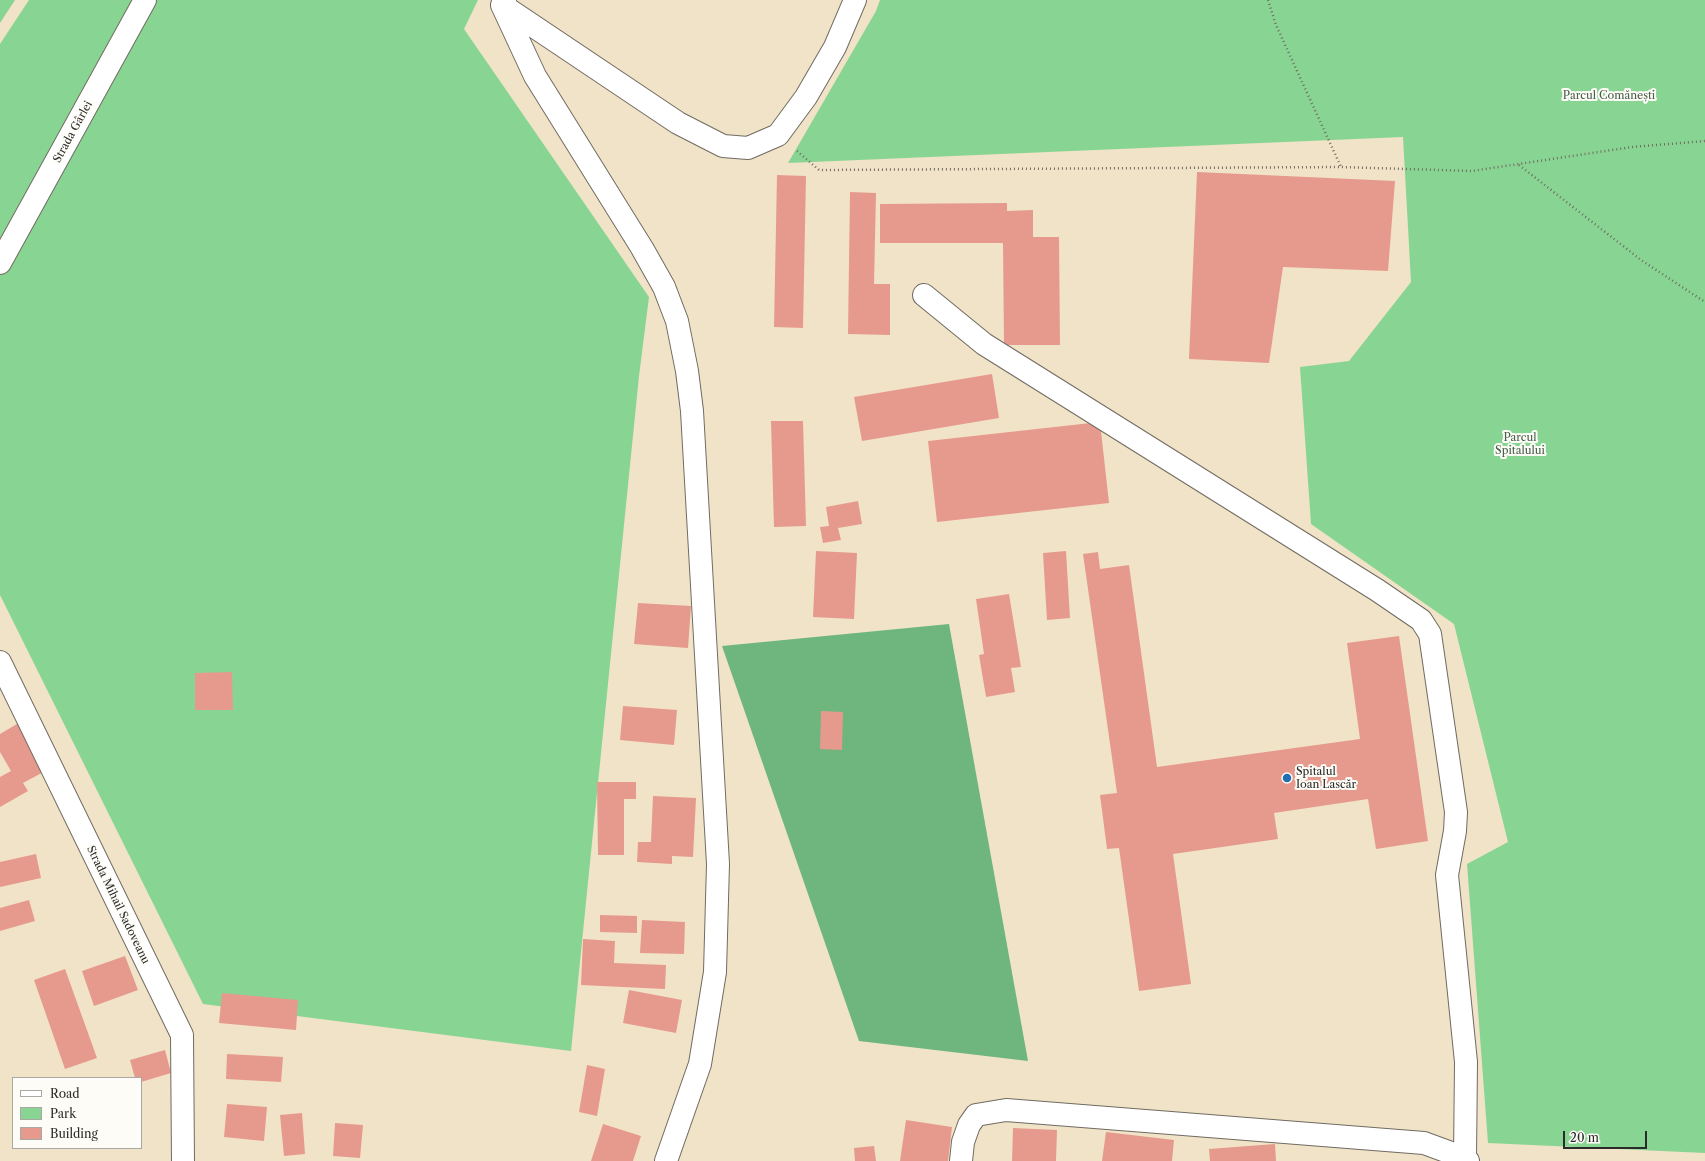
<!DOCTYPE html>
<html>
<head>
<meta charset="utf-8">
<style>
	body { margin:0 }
	#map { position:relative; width:1705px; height:1161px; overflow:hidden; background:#f1e3c7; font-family:"Libre Caslon Text",serif }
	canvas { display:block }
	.legend { position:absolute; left:12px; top:1077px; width:130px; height:72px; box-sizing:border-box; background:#fdfcf7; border:1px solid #a9a8a5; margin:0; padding:5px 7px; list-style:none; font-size:12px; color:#2b2b2b }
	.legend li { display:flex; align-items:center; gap:8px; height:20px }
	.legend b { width:20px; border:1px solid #a9a8a5 }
	.scale { position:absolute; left:1563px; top:1131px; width:84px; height:18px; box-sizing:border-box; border:2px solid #2b2b2b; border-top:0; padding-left:5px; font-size:12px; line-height:14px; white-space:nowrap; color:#2b2b2b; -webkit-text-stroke:3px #fdfcf7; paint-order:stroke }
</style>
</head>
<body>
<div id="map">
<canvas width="1705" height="1161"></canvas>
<ul class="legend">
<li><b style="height:5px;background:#fff"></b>Road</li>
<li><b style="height:11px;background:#88d593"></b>Park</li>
<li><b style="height:11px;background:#e69a8d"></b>Building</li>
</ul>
<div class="scale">20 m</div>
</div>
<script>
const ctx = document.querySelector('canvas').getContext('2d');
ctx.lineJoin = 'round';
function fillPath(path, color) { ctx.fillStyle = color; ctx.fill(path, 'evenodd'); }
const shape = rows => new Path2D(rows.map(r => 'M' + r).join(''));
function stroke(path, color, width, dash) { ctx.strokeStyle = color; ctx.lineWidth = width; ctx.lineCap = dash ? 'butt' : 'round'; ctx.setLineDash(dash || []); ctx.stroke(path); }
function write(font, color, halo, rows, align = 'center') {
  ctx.font = font + ' "Libre Caslon Text",serif'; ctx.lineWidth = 4; ctx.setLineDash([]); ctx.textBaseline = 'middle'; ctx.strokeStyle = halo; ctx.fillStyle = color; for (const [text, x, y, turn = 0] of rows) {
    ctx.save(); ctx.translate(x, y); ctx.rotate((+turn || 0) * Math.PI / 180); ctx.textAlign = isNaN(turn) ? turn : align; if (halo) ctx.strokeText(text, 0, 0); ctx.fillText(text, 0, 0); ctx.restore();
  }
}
fillPath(shape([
	[0,0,15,0,0,23],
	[29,0,478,0,464,29,649,297,639,376,571,1051,203,1004,0,595,0,44],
	[880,0,1705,0,1705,1153,1488,1143,1467,864,1508,842,1454,624,1311,524,1300,367,1349,361,1411,282,1403,137,788,163,876,11]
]), '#88d593');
fillPath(shape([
	[949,624,1028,1061,859,1041,722,646]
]), '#6eb67d');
fillPath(shape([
	[1197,172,1395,181,1388,271,1283,267,1269,363,1189,359],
	[777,175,806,176,803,328,774,327],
	[850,192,876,193,874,284,890,284,890,335,848,334],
	[1007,203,1007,211,1033,210,1033,237,1059,237,1060,345,1004,345,1003,243,880,243,880,204],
	[992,374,999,418,862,441,854,397],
	[771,421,803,421,806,526,774,527],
	[1100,422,1109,503,937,522,928,441],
	[858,501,862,524,838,528,841,540,823,543,820,527,829,526,826,507],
	[816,551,857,553,854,619,813,617],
	[1066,551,1070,618,1047,620,1043,553],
	[1098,552,1100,569,1129,565,1157,767,1360,739,1347,643,1399,636,1428,841,1376,849,1368,799,1274,813,1278,839,1173,854,1191,984,1139,991,1119,848,1107,849,1100,795,1117,793,1083,554],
	[1009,594,1021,667,1011,668,1015,692,986,697,979,655,984,654,976,599],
	[638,603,691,606,688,648,634,644],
	[232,672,233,710,195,710,195,673],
	[623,706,677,710,674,745,620,740],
	[821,711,843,712,842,750,820,749],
	[22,721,49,769,23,783,28,791,0,807,0,777,11,771,0,752,0,734],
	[597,782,636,782,636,799,624,799,624,855,598,855],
	[653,796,696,798,693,857,672,856,672,864,637,862,638,842,651,842],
	[36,854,41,878,0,887,0,862],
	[29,900,35,921,0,931,0,908],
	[600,915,637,916,637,933,600,932],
	[642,920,685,922,684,954,640,953],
	[583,939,615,941,614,963,666,965,665,989,581,985],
	[125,956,138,990,94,1006,82,971],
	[65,969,97,1058,65,1069,34,980],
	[629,990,682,1000,676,1033,623,1023],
	[222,993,298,1000,296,1030,219,1023],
	[165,1050,171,1073,141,1082,141,1078,135,1078,130,1060],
	[227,1054,283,1057,281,1082,226,1079],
	[587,1065,605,1069,597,1116,579,1112],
	[227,1104,267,1107,264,1141,224,1137],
	[302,1113,305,1154,284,1156,280,1115],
	[906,1120,952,1127,948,1161,900,1161],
	[335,1123,363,1125,360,1158,333,1156],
	[603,1124,641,1136,633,1161,591,1161],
	[1013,1128,1057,1130,1056,1161,1012,1161],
	[1106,1132,1174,1140,1172,1161,1102,1161],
	[1275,1144,1276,1161,1210,1161,1209,1149],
	[874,1146,876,1161,855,1161,854,1148]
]), '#e69a8d');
const minor = shape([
	[505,0,502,5,535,76,642,248,664,287,677,321,687,371,692,411,718,864,715,972,700,1064,666,1161],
	[502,5,678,123,723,146,748,148,778,135,806,97,835,47,855,0],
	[0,263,145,0],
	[924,295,984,344,1377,590,1421,620,1430,634,1456,812,1455,831,1447,875,1466,1062,1465,1158],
	[0,662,182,1035,183,1161],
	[961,1161,963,1142,969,1125,976,1115,1006,1110,1424,1143,1465,1158,1468,1161]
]);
stroke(minor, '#706b62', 24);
stroke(shape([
	[1268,0,1276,25,1341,167],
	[797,151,819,170,1341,167,1472,171,1632,147,1705,141],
	[1519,165,1641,260,1705,302]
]), '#706b62', 2.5, [1, 3]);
stroke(minor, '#fff', 22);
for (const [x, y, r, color] of [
	[1287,778,5,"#1f6fb2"]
]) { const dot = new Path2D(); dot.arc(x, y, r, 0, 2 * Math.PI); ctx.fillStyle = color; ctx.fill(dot); stroke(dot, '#fdfcf7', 1.5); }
write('11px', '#475e4a', '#fdfcf7', [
	["Parcul Comănești",1609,96],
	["Parcul",1520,438],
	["Spitalului",1520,451]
]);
write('11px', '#2b2b2b', '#fdfcf7', [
	["Strada Gârlei",73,132,-61],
	["Strada Mihail Sadoveanu",118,905,64]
]);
write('11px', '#2b2b2b', '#fdfcf7', [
	["Spitalul",1296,772],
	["Ioan Lascăr",1296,785]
], 'left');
</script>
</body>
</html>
